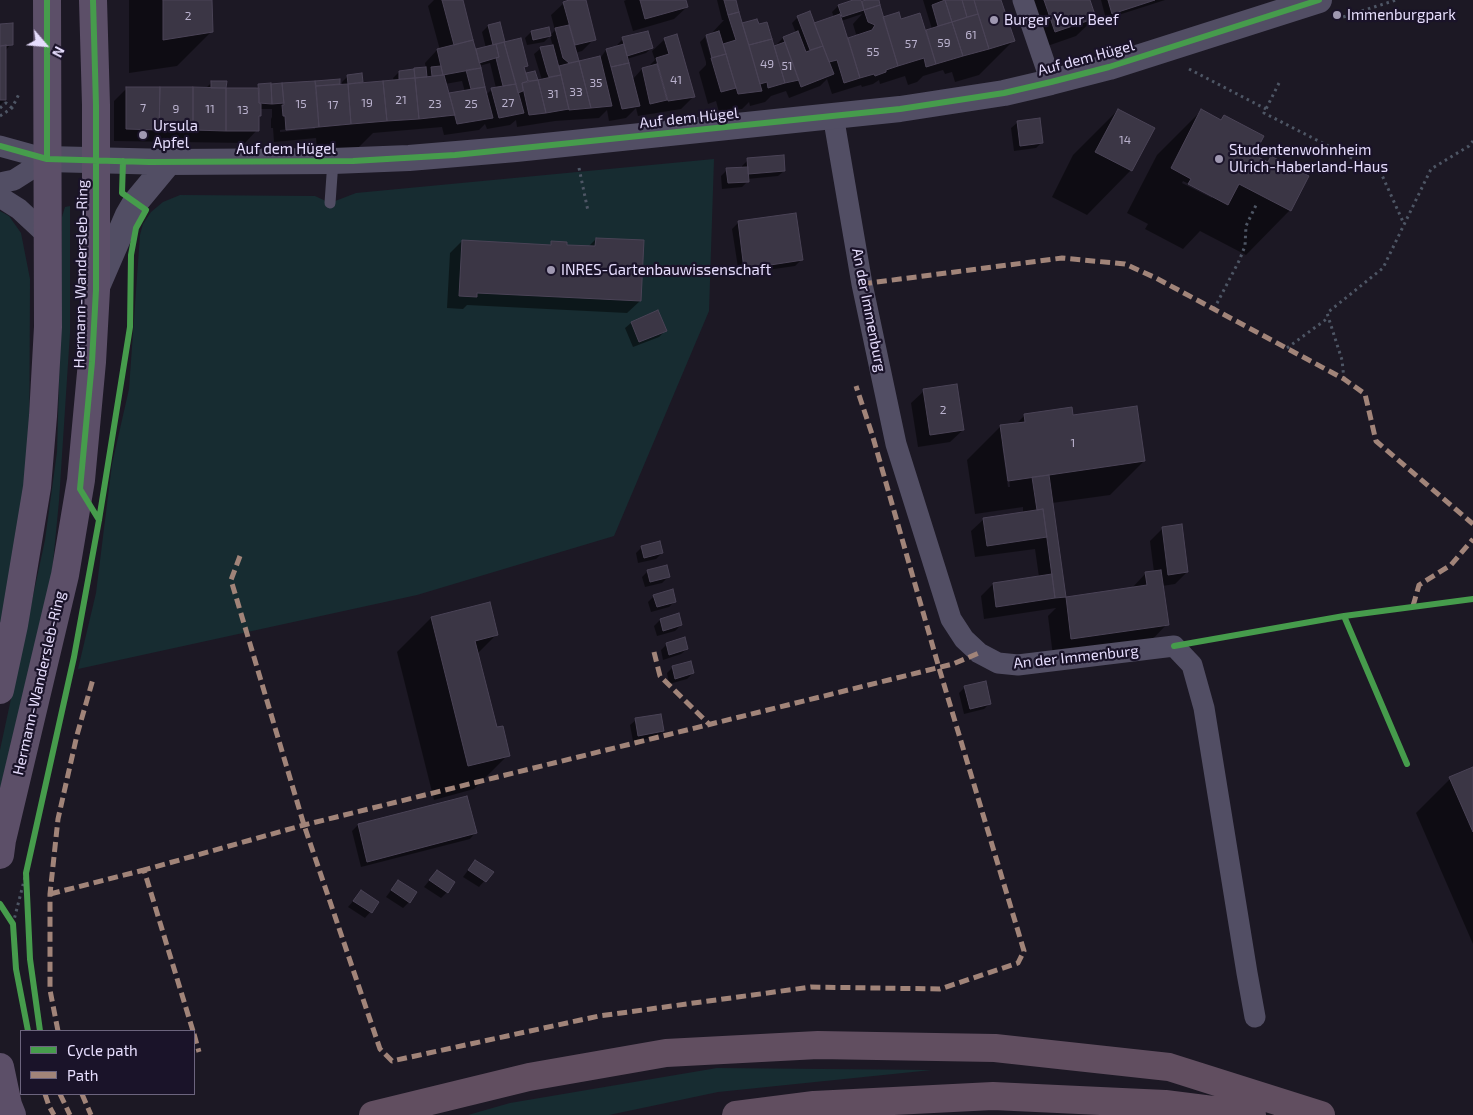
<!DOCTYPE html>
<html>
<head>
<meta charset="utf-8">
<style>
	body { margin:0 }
	#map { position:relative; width:1473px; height:1115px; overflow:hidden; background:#1c1824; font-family:"Exo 2",sans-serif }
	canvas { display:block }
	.legend { position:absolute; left:20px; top:1030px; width:175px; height:65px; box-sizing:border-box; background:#1a1329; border:1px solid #6c647e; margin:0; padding:6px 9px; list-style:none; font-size:15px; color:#e6ddfd }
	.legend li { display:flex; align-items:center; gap:10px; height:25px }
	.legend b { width:25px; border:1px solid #6c647e }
	.north { position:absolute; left:20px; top:20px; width:50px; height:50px; -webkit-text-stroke:4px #1a1329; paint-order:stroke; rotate:117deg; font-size:14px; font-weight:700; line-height:20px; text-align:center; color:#e6ddfd }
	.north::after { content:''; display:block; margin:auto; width:18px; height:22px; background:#e6ddfd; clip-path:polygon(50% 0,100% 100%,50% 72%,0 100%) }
</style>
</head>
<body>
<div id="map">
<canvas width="1473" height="1115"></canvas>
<ul class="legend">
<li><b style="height:6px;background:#469c4c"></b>Cycle path</li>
<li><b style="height:6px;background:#a18479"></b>Path</li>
</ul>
<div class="north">N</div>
</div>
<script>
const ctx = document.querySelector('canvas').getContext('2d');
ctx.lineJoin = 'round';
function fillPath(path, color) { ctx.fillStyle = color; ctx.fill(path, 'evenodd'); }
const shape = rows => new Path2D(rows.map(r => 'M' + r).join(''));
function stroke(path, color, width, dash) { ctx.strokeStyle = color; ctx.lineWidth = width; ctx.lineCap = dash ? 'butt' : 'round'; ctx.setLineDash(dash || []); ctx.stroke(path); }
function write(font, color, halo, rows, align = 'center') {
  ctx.font = font + ' "Exo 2",sans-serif'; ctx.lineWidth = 4.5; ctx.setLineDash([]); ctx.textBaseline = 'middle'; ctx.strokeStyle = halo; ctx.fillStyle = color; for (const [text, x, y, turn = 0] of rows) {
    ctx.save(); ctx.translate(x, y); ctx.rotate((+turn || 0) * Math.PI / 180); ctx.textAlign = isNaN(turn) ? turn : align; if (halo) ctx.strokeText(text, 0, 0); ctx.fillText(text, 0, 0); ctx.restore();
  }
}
fillPath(shape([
	[714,159,709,311,614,536,417,595,78,669,96,593,112,464,129,389,140,235,143,224,151,212,163,202,180,195,315,196,330,203,356,193],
	[70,206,70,333,59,501,52,573,0,790,0,750,45,540,57,452,61,314,62,217,65,207],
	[0,211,9,216,21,233,30,279,29,484,0,632],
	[717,1068,932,1070,718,1092,609,1115,468,1115,510,1103]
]), '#172c31');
fillPath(shape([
	[129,0,211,0,211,32,177,66,129,73],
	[434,0,462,0,475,52,486,48,482,32,488,26,526,66,523,68,525,74,534,73,537,81,542,80,534,54,540,49,553,46,550,36,544,42,527,45,525,38,531,32,548,29,550,36,555,30,551,15,564,3,575,0,585,0,594,39,582,51,575,53,578,62,601,57,606,50,618,47,617,45,623,39,652,47,646,53,627,59,632,80,642,69,647,68,655,60,652,51,665,39,694,96,681,109,638,116,636,108,626,118,609,121,607,110,599,118,555,121,517,127,516,120,510,125,487,129,485,124,479,130,444,135,442,127,373,133,351,155,318,158,316,138,274,142,273,128,271,128,271,119,272,117,272,109,260,109,259,116,257,118,257,130,245,143,114,141,114,101,127,88,206,88,212,82,225,89,254,90,259,85,314,83,316,82,339,84,337,86,342,85,342,82,348,76,362,82,360,84,394,81,393,78,399,72,426,69,425,63,437,50,440,50,428,6],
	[490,63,496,88,492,89,486,95,479,66],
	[462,81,465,92,449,95,445,84],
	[315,126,315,129,280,132,280,130],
	[626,0,685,0,687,7,674,19,633,31,624,1],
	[717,0,734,0,742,26,773,48,783,38,796,33,792,23,798,17,814,24,834,17,832,12,838,6,857,0,860,0,861,3,871,0,877,0,883,18,900,20,925,31,932,29,923,0,1000,0,1013,41,979,75,955,82,952,72,945,74,943,70,923,76,917,82,908,85,905,76,880,84,879,80,873,84,862,87,861,85,832,94,827,79,820,86,789,98,786,91,771,96,765,102,750,106,749,102,742,109,719,112,716,101,708,104,699,72,706,65,706,62,700,42,705,37,711,58,713,56,710,35,724,20,722,20],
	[862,14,853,24,856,34,859,35,847,39,841,21],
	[1020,0,1089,0,1095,18,1076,36,1036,50],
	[1101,0,1165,0,1106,19],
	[0,25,11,44,6,50,5,100,0,105],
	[1118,110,1131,170,1087,215,1052,197,1073,155],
	[1201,111,1220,120,1224,117,1253,156,1267,163,1272,158,1290,210,1246,255,1200,231,1183,249,1145,229,1148,224,1127,213,1157,155],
	[1183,181,1212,196,1212,198,1182,183],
	[1017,123,1042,142,1036,148,1014,151,1011,128],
	[748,160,784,171,778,176,747,179,748,181,742,187,722,189,721,176,727,170,742,169,742,166],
	[795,214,801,260,795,266,739,274,732,229,738,223],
	[596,239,640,301,627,313,467,305,463,309,447,308,450,253,462,241,549,246,552,243,566,246,588,247],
	[631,323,665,331,659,337,633,347,625,328],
	[924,391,963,430,950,442,918,447,911,403],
	[1025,415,1072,416,1144,461,1110,495,1052,503,1065,598,1131,589,1146,573,1154,572,1150,541,1162,529,1187,572,1175,584,1162,586,1167,624,1149,643,1053,656,1048,616,1056,608,984,619,981,596,993,584,1039,577,1035,549,975,557,971,531,984,519,1023,513,1023,507,975,514,967,460,1001,426,1016,424],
	[1002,445,1005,445,1010,487,1008,487],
	[642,547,662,553,656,559,638,563,636,553],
	[648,571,668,577,662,583,645,587,642,577],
	[654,596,675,601,669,607,651,612,648,602],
	[431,618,497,634,477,654,496,729,508,755,474,789,434,800,397,652],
	[660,620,681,625,675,631,657,636,654,626],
	[667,644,687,649,681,654,663,660,661,650],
	[672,668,693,673,687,679,669,684,667,673],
	[965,687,990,703,984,709,964,714,959,693],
	[636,720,663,731,657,737,633,741,630,725],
	[1473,768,1473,944,1416,813,1450,779],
	[466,797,475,833,470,839,361,867,352,831,358,825],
	[475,861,492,872,479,887,463,877],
	[437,871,447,892,441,898,424,887],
	[398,881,409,902,403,908,386,897],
	[361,892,378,903,365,918,348,907]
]), '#0007');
const building = shape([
	[163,0,212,0,213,32,163,40,163,0],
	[442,0,463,0,473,40,454,45,442,0],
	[569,0,586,0,596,40,575,45,563,2,569,0],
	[640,0,686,0,688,7,645,19,640,0],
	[724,0,736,0,739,12,728,15,724,0],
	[853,0,861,0,864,10,842,17,838,5,853,0],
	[867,0,879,0,880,5,864,10,862,1,867,0],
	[945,0,962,0,967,17,952,22,945,0],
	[945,0,952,22,938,26,932,5,945,0],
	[962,0,974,0,978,14,967,17,962,0],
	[974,0,1001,0,1015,41,989,49,974,0],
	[1044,0,1090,0,1096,18,1055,32,1044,0],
	[1108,0,1155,0,1112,14,1108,0],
	[880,5,898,66,886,70,886,72,875,76,874,74,860,78,848,38,872,30,875,25,868,22,864,10,880,5],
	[810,11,823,46,810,50,797,16,810,11],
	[739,12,762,91,738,94,723,44,736,40,728,15,739,12],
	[899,12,901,19,920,13,936,64,926,67,924,58,898,66,883,17,899,12],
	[840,14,860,78,844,83,837,60,829,62,814,23,840,14],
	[978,14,989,49,963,56,952,22,978,14],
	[757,19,759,24,767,22,772,39,749,45,742,23,757,19],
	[500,22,505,42,493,45,488,25,500,22],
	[952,22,963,56,936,64,926,30,952,22],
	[13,23,13,45,0,46,0,24,13,23],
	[569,25,579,61,569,63,563,58,555,28,569,25],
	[549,27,551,36,533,40,531,31,549,27],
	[648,31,653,48,627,56,622,37,648,31],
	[719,31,726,54,712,58,706,35,719,31],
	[798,31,806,52,823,46,834,74,801,87,783,37,798,31],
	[677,34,695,97,668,101,656,58,669,54,664,38,677,34],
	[521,38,528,66,524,67,528,81,522,83,523,91,518,93,504,42,521,38],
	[772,39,785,83,768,88,767,82,760,84,749,45,772,39],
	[473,40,481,68,443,75,437,49,473,40],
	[504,42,516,84,503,86,496,58,499,57,496,44,504,42],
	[785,42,799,80,785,83,774,46,785,42],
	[496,44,499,57,479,63,476,49,496,44],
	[624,44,629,63,611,67,606,49,624,44],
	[6,45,6,100,0,100,0,46,6,45],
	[553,45,561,75,549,77,547,72,540,47,553,45],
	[726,54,736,88,721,92,711,58,726,54],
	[600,56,612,106,591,108,579,61,600,56],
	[579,61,591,108,569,110,559,66,579,61],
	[629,63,640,106,622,109,611,67,629,63],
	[657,64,667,100,650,104,642,68,657,64],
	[441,66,443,75,432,76,431,67,441,66],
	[426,67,427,77,415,78,414,68,426,67],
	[481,68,485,87,471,89,466,70,481,68],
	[414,69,415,78,399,79,399,71,414,69],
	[535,71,538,80,528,81,526,73,535,71],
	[362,73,363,82,348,84,347,75,362,73],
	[444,75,455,115,419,119,415,78,444,75],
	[561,75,569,109,546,113,538,80,561,75],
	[415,78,419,119,387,121,383,81,415,78],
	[340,79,340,84,316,86,315,81,340,79],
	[538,80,546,113,529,115,522,83,538,80],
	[211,81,227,81,226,88,211,88,211,81],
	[315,81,319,127,286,130,285,116,283,116,282,105,284,105,282,83,315,81],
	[383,81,387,121,351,124,348,84,383,81],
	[271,83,272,104,259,103,258,84,271,83],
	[282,83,284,103,272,104,271,84,282,83],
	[348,84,351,124,319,127,316,86,348,84],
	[516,84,524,113,499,118,491,88,516,84],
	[126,87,160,87,159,130,126,129,126,87],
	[160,87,193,87,193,130,159,130,160,87],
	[193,87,226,88,226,131,193,130,193,87],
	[485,87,493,118,457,124,449,93,485,87],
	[226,88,259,88,259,103,261,104,261,116,259,116,259,131,226,131,226,88],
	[1118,109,1155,128,1132,171,1095,152,1118,109],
	[1201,109,1221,120,1224,115,1264,136,1254,155,1268,162,1271,156,1309,176,1291,211,1239,184,1228,205,1188,184,1191,179,1171,168,1201,109],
	[1040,118,1043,143,1020,146,1017,121,1040,118],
	[784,155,785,171,748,174,747,158,784,155],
	[748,167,749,182,728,183,726,168,748,167],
	[796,213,803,260,744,269,738,221,796,213],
	[596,238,644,240,641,301,477,293,477,297,459,296,462,240,551,245,551,241,567,242,567,245,595,246,596,238],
	[658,310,667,331,639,342,631,322,658,310],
	[957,384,964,430,930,435,923,389,957,384],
	[1137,406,1145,461,1008,481,1000,425,1025,422,1024,414,1072,407,1073,415,1137,406],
	[1049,475,1066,597,1055,598,1043,509,1037,510,1032,477,1049,475],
	[1043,509,1047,537,987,546,983,518,1043,509],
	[1182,524,1188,572,1168,575,1162,527,1182,524],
	[660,541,663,553,644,558,641,546,660,541],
	[667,565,670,577,650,582,647,570,667,565],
	[1161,570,1169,625,1071,639,1066,597,1147,585,1145,572,1161,570],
	[1052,574,1055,598,996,607,993,583,1052,574],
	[673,589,676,602,657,607,653,595,673,589],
	[490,602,498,635,475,641,497,727,503,726,510,756,468,766,431,617,490,602],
	[679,613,682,625,663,631,660,619,679,613],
	[685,637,688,649,669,655,666,643,685,637],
	[691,661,694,673,675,679,672,666,691,661],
	[986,681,991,704,970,709,964,686,986,681],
	[661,714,664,731,638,736,635,718,661,714],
	[1473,767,1473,832,1449,777,1473,767],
	[467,796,477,833,367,862,358,824,467,796],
	[475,860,494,872,486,882,468,870,475,860],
	[437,870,455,882,448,893,429,880,437,870],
	[398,880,417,892,410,903,391,890,398,880],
	[361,890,379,902,372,913,353,901,361,890]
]);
fillPath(building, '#3b3645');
stroke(building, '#4a4356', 1);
stroke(shape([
	[1337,19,1396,0],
	[1189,69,1266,109],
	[1279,83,1264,113,1381,173,1404,224],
	[0,108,6,103,12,108],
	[0,116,12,108,19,94],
	[579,168,588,211],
	[1214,309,1239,261,1245,246,1246,226,1257,203],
	[1287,348,1328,318],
	[1344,379,1342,360,1327,313,1383,268,1431,169,1469,146,1473,141],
	[13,924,26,873]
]), '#4e5665', 3, [2.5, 4]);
stroke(shape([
	[330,203,333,161]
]), '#524e64', 11);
stroke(shape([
	[1023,0,1051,82],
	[833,115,862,284,896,444,951,619,964,639,979,653,998,663,1018,665,1174,646,1192,665,1204,708,1247,973,1255,1017],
	[0,146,47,159],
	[0,183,14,180,47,159],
	[0,197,19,209,48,236]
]), '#524e64', 21);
stroke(shape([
	[47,159,169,162,333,161,409,158,516,149,900,109,1004,93,1051,82,1109,67,1319,0],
	[96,289,128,215,135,203,169,162]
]), '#524e64', 26);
stroke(shape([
	[0,690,14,625,37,487,43,416,48,327,47,0],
	[0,855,2,840,65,575,81,480,92,362,96,290,96,105,93,0],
	[0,1067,8,1105,12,1115]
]), '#5c4f68', 28);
stroke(shape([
	[373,1115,529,1077,666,1053,818,1045,995,1048,1169,1067,1321,1115],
	[736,1115,814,1105,993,1096,1165,1104,1252,1115]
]), '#614e60', 28);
stroke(shape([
	[862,284,1062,258,1125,264,1156,278,1344,379,1365,394,1376,441,1473,524],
	[240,556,231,580,304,825,380,1049,392,1061,599,1016,811,987,940,989,1018,963,1024,951,939,668,872,434,856,386],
	[1413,606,1419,585,1451,565,1473,539],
	[654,652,660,676,709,724],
	[50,894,144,870],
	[58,1031,50,990,50,894,58,819,77,735,93,679],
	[193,1031,144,870,304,825,953,664,979,653],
	[194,1034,199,1052],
	[45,1094,49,1106,54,1115],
	[60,1094,70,1115],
	[82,1094,91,1115]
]), '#a18479', 5, [10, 5]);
stroke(shape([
	[47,0,47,159],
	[93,0,96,105,96,290,92,362,80,489,99,520],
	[0,146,47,159,149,162,353,161,455,155,900,109,1004,93,1051,82,1109,67,1319,0],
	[1344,616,1407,764],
	[1174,646,1344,616,1473,599],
	[0,904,13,924,16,969,28,1031],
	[40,1031,30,959,26,873,74,657,99,520,130,327,131,255,136,228,146,210,122,193,123,161]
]), '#469c4c', 6);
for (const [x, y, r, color] of [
	[1337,15,5,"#9f98b1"],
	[994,20,5,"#9f98b1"],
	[143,135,5,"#9f98b1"],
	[1219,159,5,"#9f98b1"],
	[551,270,5,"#9f98b1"]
]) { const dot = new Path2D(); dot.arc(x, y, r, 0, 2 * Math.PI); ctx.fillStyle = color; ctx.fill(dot); stroke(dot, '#1a1329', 2); }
write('12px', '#bbb3cf', null, [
	["2",188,16],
	["61",971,35],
	["59",944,43],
	["57",911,44],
	["55",873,52],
	["49",767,64],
	["51",787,66],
	["41",676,80],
	["35",596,83],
	["33",576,92],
	["31",553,94],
	["21",401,100],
	["19",367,103],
	["27",508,103],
	["15",301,104],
	["23",435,104],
	["25",471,104],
	["17",333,105],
	["7",143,108],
	["9",176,109],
	["11",210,109],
	["13",243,110],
	["14",1125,140],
	["2",943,410],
	["1",1073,443]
]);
write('15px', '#e6ddfd', '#1a1329', [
	["Immenburgpark",1347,15],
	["Burger Your Beef",1004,20],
	["Ursula",153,126],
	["Apfel",153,143],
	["Studentenwohnheim",1229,150],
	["Ulrich-Haberland-Haus",1229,167],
	["INRES-Gartenbauwissenschaft",561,270]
], 'left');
write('15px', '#e6ddfd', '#1a1329', [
	["Auf dem Hügel",1086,58,-15],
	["Auf dem Hügel",689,118,-6],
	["Auf dem Hügel",286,149],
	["Hermann-Wandersleb-Ring",81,274,-89],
	["An der Immenburg",869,310,79],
	["An der Immenburg",1076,657,-6],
	["Hermann-Wandersleb-Ring",39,683,-77]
]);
</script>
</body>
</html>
